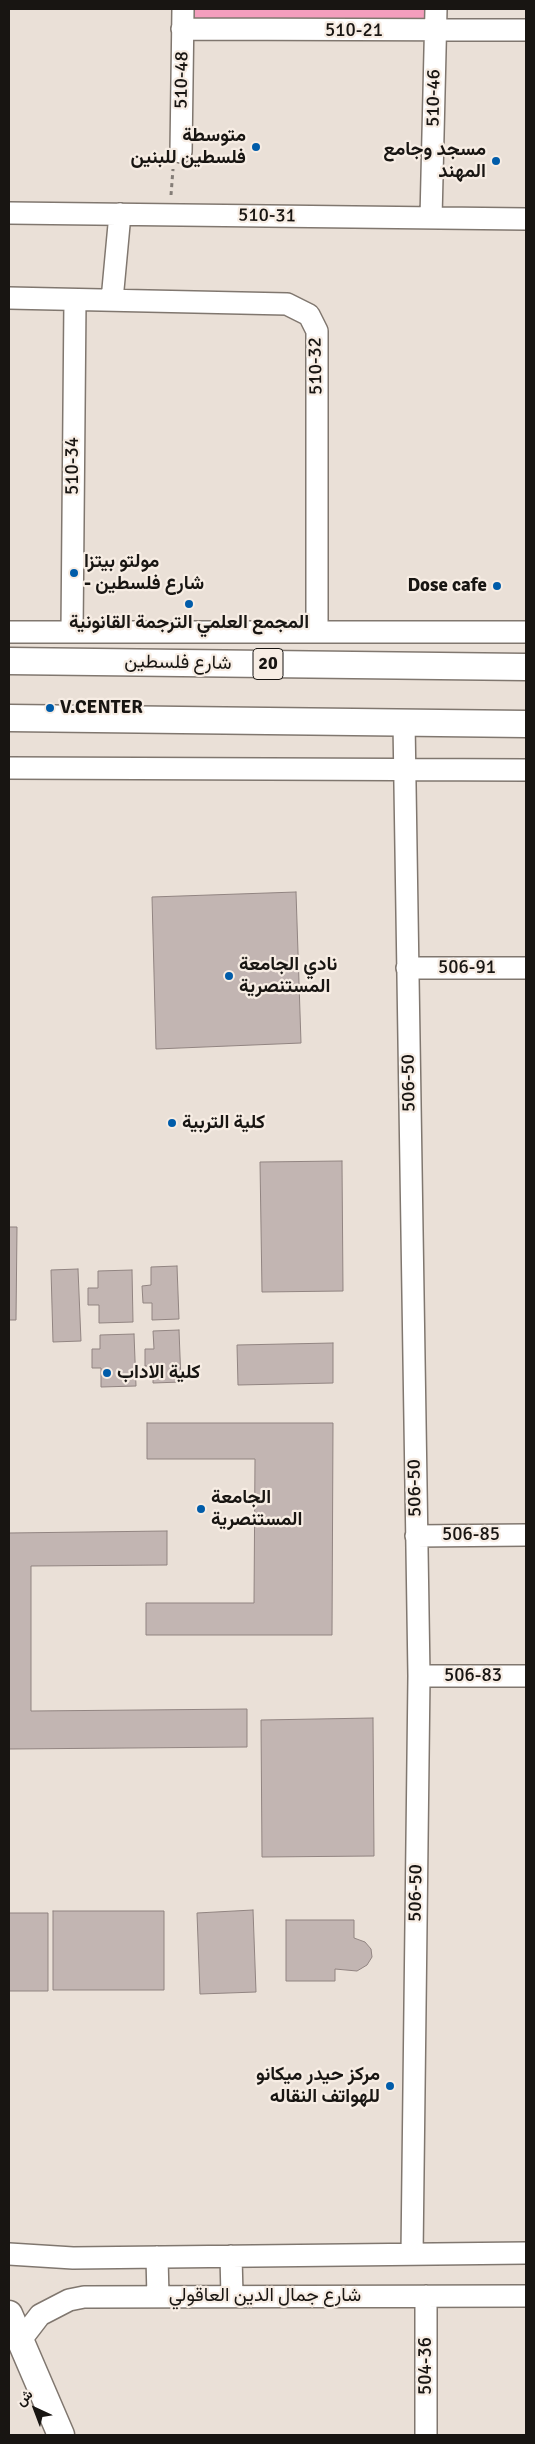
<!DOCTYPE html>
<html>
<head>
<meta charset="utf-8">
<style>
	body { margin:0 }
	#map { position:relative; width:535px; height:2444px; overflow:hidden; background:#eae0d7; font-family:Signika,Vazirmatn,sans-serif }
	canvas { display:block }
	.frame { position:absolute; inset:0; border:10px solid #181512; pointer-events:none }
	.north { position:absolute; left:10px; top:2384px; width:50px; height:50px; -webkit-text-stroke:4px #f7ede4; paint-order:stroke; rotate:317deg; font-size:14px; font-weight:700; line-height:20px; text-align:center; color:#181512 }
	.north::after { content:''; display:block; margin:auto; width:18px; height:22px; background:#181512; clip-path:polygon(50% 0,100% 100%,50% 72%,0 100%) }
</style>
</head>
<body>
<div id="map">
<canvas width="535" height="2444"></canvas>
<div class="frame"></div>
<div class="north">ش</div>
</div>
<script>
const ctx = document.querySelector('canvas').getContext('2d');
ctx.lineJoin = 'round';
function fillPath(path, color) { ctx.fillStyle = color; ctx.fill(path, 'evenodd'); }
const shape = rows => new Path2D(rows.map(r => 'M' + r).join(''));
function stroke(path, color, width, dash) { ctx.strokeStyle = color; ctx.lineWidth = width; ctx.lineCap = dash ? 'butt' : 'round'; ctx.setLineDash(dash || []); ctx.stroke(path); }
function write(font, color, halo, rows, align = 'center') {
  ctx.font = font + ' Signika,Vazirmatn,sans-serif'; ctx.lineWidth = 4.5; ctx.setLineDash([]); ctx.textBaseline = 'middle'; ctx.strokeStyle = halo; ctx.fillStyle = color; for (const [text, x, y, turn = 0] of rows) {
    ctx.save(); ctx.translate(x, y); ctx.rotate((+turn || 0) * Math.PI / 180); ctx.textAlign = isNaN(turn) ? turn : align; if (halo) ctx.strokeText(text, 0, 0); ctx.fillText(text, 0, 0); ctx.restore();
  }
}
fillPath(shape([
	[183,9,436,9,435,31,182,29]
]), '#f49ebd');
const building = shape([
	[296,892,301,1043,156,1049,152,897,296,892],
	[342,1161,343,1291,262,1292,260,1162,342,1161],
	[9,1227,17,1227,16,1320,9,1320,9,1227],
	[177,1266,179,1319,152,1320,152,1303,143,1303,142,1286,151,1285,151,1267,177,1266],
	[78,1269,81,1341,53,1342,51,1270,78,1269],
	[132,1270,133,1322,99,1323,99,1305,88,1305,88,1288,98,1288,98,1271,132,1270],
	[179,1330,181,1382,153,1383,153,1366,145,1366,145,1349,154,1349,153,1331,179,1330],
	[134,1334,136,1386,101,1387,101,1368,92,1368,92,1349,100,1349,100,1335,134,1334],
	[333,1343,333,1383,238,1385,237,1345,333,1343],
	[147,1423,333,1423,332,1635,146,1635,146,1603,254,1603,255,1459,147,1459,147,1423],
	[167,1531,167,1565,31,1566,31,1711,247,1709,247,1747,9,1749,9,1533,167,1531],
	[373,1718,374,1856,262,1857,261,1720,373,1718],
	[253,1910,256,1992,200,1994,197,1913,253,1910],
	[53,1911,164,1911,164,1990,53,1990,53,1911],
	[9,1913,48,1913,48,1991,9,1991,9,1913],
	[286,1920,354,1920,354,1938,365,1942,371,1949,372,1957,367,1965,357,1971,335,1969,335,1981,286,1981,286,1920]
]);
fillPath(building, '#c2b5b2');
stroke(building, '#918481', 1);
const minor = shape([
	[182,29,526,30],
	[181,152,183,9],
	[9,213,526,219],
	[431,218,436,9],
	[9,298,287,304,309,315,317,331,317,632],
	[112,300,120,214],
	[9,632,526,632],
	[72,632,75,300],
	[404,722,419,1676,412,2254],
	[9,768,526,770],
	[407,968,526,968],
	[416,1536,526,1535],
	[419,1676,526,1676],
	[9,2254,73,2258,526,2253],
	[231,2256,232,2296],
	[157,2257,158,2297],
	[20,2341,40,2315,69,2300,84,2297,526,2296],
	[426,2435,426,2296]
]);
const major = shape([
	[9,661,526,667],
	[9,718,526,724],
	[9,2314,61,2435]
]);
stroke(minor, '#80776f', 24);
stroke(major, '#80776f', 29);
stroke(shape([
	[171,195,173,169]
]), '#847d77', 3, [4, 4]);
stroke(minor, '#fff', 21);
stroke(major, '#fff', 26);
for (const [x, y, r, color] of [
	[256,147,5,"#005ca9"],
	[496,161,5,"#005ca9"],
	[74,573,5,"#005ca9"],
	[497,586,5,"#005ca9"],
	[189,604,5,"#005ca9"],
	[50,708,5,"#005ca9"],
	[229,976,5,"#005ca9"],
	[172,1123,5,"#005ca9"],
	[107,1373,5,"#005ca9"],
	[201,1509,5,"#005ca9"],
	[390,2086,5,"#005ca9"]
]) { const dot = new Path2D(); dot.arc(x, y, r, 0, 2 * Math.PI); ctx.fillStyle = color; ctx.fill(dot); stroke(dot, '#f7ede4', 2); }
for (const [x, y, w] of [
	[268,664,30]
]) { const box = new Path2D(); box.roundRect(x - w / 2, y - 15.5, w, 31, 4); ctx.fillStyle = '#f7ede4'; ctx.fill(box); stroke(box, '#181512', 1); }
write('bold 18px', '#181512', null, [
	["20",268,664]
]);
write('19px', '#181512', '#f7ede4', [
	["510-21",354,31],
	["510-48",182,80,-89],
	["510-46",434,98,-89],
	["510-31",267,216,1],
	["510-32",316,366,-91],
	["510-34",73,466,-90],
	["شارع فلسطين",178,663,1],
	["506-91",467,968],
	["506-50",409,1083,-91],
	["506-50",415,1488,-91],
	["506-85",471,1535],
	["506-83",473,1676],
	["506-50",416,1893,-89],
	["شارع جمال الدين العاقولي",265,2296],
	["504-36",426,2366,-90]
]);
write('bold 19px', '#181512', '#f7ede4', [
	["متوسطة",246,136,"right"],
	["فلسطين للبنين",246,158,"right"],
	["مسجد وجامع",486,150,"right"],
	["المهند",486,172,"right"],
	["مولتو بيتزا",84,562],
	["- شارع فلسطين",84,584],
	["Dose cafe",487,586,"right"],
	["المجمع العلمي الترجمة القانونية",189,623,"center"],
	["V.CENTER",60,708],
	["نادي الجامعة",239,965],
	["المستنصرية",239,987],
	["كلية التربية",182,1123],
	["كلية الاداب",117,1373],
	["الجامعة",211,1498],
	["المستنصرية",211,1520],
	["مركز حيدر ميكانو",380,2075,"right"],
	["للهواتف النقاله",380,2097,"right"]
], 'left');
</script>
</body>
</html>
